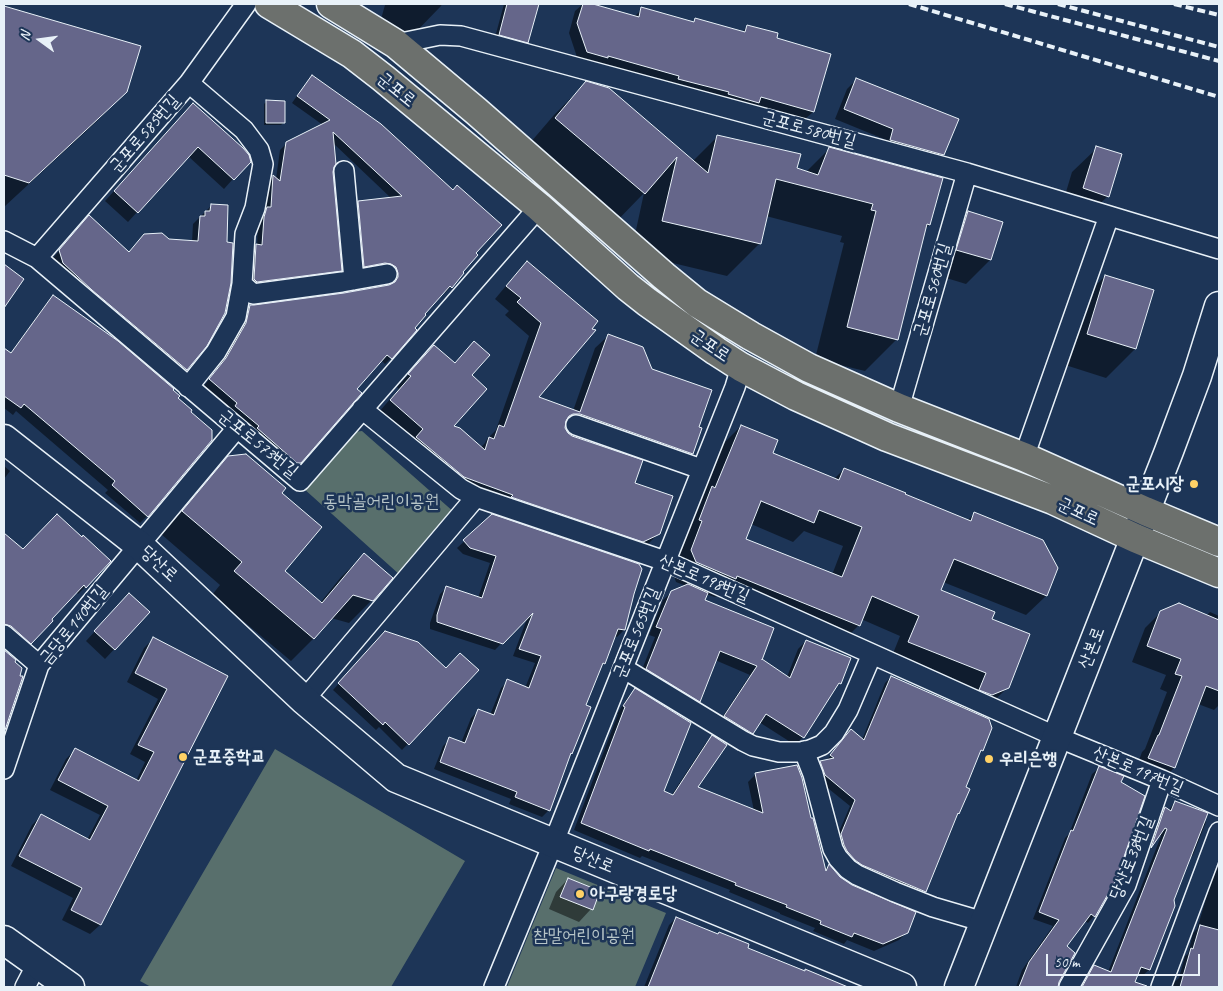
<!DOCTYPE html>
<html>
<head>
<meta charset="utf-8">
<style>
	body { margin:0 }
	#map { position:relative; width:1223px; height:991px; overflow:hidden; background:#1d3557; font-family:Caveat,sans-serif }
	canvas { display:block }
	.frame { position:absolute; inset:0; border:5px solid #e8f1f8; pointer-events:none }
	.north { position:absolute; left:15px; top:15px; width:50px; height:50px; -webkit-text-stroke:4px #1d3557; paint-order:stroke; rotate:284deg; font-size:14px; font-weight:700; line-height:20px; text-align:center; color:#e8f1f8 }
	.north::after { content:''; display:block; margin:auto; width:18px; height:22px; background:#e8f1f8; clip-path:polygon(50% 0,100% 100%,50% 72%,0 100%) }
	.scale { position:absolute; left:1046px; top:954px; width:154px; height:22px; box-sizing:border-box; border:2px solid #e8f1f8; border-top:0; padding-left:6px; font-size:15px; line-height:18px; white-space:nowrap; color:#e8f1f8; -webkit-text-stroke:4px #1d3557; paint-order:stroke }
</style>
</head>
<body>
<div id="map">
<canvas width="1223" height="991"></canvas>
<div class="frame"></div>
<div class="north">N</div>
<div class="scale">50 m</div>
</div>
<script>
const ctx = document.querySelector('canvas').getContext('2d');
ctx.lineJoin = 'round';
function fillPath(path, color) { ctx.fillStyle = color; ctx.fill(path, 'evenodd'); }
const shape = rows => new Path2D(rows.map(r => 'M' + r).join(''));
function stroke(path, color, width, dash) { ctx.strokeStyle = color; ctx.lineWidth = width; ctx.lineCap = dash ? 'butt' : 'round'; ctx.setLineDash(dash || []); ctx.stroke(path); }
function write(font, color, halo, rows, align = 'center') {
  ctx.font = font + ' Caveat,"Poor Story",sans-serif'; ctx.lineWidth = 5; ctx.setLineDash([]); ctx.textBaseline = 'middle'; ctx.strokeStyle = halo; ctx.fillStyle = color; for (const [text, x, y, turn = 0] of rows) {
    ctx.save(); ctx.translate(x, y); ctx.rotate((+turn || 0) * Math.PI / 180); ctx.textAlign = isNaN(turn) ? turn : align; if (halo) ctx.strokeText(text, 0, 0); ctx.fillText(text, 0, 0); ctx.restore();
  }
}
fillPath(shape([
	[362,431,455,513,400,575,303,488,353,432],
	[275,749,465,861,391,987,151,987,140,981],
	[556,868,666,913,635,987,507,987]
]), '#586f6c');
fillPath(shape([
	[382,4,442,4,441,6,412,36,379,26,385,5],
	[504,4,538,4,527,42,521,48,494,41],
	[583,4,589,4,634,17,642,9,692,23,695,20,742,32,748,26,776,39,813,112,804,120,578,60,569,33,575,11],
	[4,7,139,47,126,92,96,122,4,207],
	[312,77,475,254,461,272,463,274,445,293,443,292,423,314,391,358,385,364,381,360,356,389,300,462,293,469,230,413,232,410,204,386,220,365,240,330,244,312,250,306,344,294,392,285,393,279,358,272,352,208,359,202,392,199,333,143,332,166,341,270,334,276,250,288,250,252,257,246,258,224,261,214,266,209,267,182,273,177,276,179,280,150,287,143,323,125,292,103,306,83],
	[856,80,943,154,933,164,881,150,884,139,835,119,847,89],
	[586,83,693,161,718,136,806,172,829,149,941,179,929,225,924,230,897,339,865,371,815,359,844,243,840,242,842,236,766,216,760,243,727,276,631,253,644,193,612,226,524,150,554,115],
	[266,102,284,122,281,125,264,125,264,104],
	[184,114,249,161,224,189,188,156,128,222,105,201],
	[1097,148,1108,196,1083,220,1060,212,1072,172],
	[211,206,206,345,179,376,56,270,53,258,83,224,128,253,168,240,192,242,193,224],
	[968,213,1001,223,990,260,966,284,933,274,944,237],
	[527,262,596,321,537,397,573,411,595,348,608,336,651,370,697,428,692,454,679,466,567,426,563,426,567,434,633,484,659,533,646,546,451,489,378,413,399,389,397,387,434,346,454,364,474,343,470,375,451,427,480,448,485,443,487,439,496,430,529,336,505,315,509,311,495,299,515,275],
	[1105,276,1135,349,1106,378,1059,363,1076,305],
	[53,297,147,516,140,523,105,493,108,490,16,411,13,415,4,408,4,350,10,354,46,304],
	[741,426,771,454,834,479,844,469,967,521,974,514,1057,568,1046,596,1026,615,943,582,940,591,990,619,1008,687,988,707,974,713,982,750,977,754,964,788,958,813,956,816,925,891,919,897,856,871,835,841,850,806,819,781,814,768,820,762,826,761,846,737,862,740,885,683,891,677,961,708,967,693,890,661,900,636,861,619,858,626,839,645,717,596,715,597,706,594,704,600,758,665,787,677,798,649,806,641,840,683,834,689,803,737,795,745,759,722,752,733,744,741,717,725,750,675,715,660,699,701,691,709,639,677,655,637,649,635,663,600,672,592,686,586,676,582,672,571,721,446],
	[751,524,793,542,804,531,843,546,832,575,744,539],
	[229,457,280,493,283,571,320,603,341,577,364,555,372,600,349,623,331,618,313,639,291,661,212,595,220,585,161,534,206,481],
	[4,466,10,471,4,479],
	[492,516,624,630,617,637,614,636,604,663,600,666,585,705,571,753,569,755,549,810,542,817,509,804,511,799,434,769,443,746,450,739,461,743,471,718,478,711,490,715,501,688,508,681,525,688,535,663,513,656,528,616,495,650,430,629,430,623,440,594,447,587,478,598,490,563,463,554,457,548],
	[50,522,85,587,78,594,76,592,50,620,51,621,27,646,4,628,4,535,23,551],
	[120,604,149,612,105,659,86,641],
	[1161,612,1206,616,1210,612,1219,616,1219,707,1218,706,1214,710,1198,704,1174,768,1159,783,1134,774,1142,752,1145,749,1167,692,1160,689,1166,675,1132,662,1145,628],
	[153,639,226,676,100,925,90,934,62,920,73,898,11,866,32,825,41,816,87,840,100,815,50,790,66,759,75,750,136,781,145,762,130,754,158,699,127,682,144,648],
	[379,639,445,705,402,750,379,727,376,730,333,690],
	[4,651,14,660,19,677,22,677,4,731],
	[635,690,662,791,671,796,705,744,712,737,696,788,754,811,748,782,755,775,797,766,810,820,824,870,829,866,839,878,907,932,899,940,874,951,847,940,844,944,813,931,815,928,780,914,780,913,729,892,730,890,642,856,640,858,574,830,618,714,617,714,628,697],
	[1099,768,1094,916,1088,923,1084,920,1065,947,1057,987,1016,987,1022,970,1053,926,1033,919,1065,838,1069,834,1092,774],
	[1175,802,1206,822,1193,855,1188,860,1149,970,1142,976,1136,974,1131,987,1080,987,1088,974,1094,967,1108,972,1161,836,1159,835,1146,851,1158,815,1165,809,1168,811],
	[1219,855,1219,987,1171,987,1172,984,1179,978,1185,956,1188,954,1193,933,1197,929],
	[568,879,599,892,591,909,579,922,549,909,556,892],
	[676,918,804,972,806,971,845,987,644,987,669,925]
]), '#0007');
const building = shape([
	[507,4,539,4,528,43,499,35,507,4],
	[583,4,593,4,639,17,641,7,694,22,695,18,745,32,747,25,778,33,777,38,831,54,814,112,761,97,759,103,728,94,729,92,678,79,679,76,608,56,608,58,587,52,577,23,583,4],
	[4,6,141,46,127,92,29,183,4,175,4,6],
	[312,75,381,124,453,190,457,185,502,225,476,253,478,255,463,272,464,273,452,288,450,286,425,314,426,315,415,328,417,330,392,359,387,355,357,389,362,393,301,463,297,463,257,428,259,426,235,406,237,403,209,379,226,358,246,323,250,305,254,305,344,293,389,285,395,282,398,277,398,273,396,267,391,264,385,263,364,267,358,201,402,196,333,132,336,164,334,167,333,172,342,271,257,282,254,279,256,244,262,245,264,217,267,207,271,207,273,175,280,181,286,142,330,120,297,96,312,75],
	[856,78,959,119,944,155,890,140,893,129,844,109,856,78],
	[586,81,609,88,708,173,717,135,801,154,797,168,818,175,829,147,943,178,930,225,927,224,898,340,847,327,876,211,871,210,873,204,776,179,761,244,662,221,677,157,645,194,555,118,586,81],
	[266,100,285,101,285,123,266,123,266,100],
	[193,103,243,148,249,155,251,162,234,180,198,147,138,213,114,191,193,103],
	[1096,146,1122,154,1109,197,1083,188,1096,146],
	[211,204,228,205,227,242,233,243,231,283,225,313,207,346,187,370,92,290,63,263,59,250,89,215,129,252,144,234,162,233,169,239,198,241,200,216,205,216,205,211,210,211,211,204],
	[968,211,1003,222,991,260,956,250,968,211],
	[527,261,598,321,592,329,596,330,539,397,580,412,608,334,643,347,652,369,712,390,699,427,702,428,693,454,580,414,573,414,569,416,566,421,565,428,568,433,572,436,643,460,635,483,673,496,660,534,643,542,511,497,513,495,464,477,416,437,423,429,390,400,411,376,408,374,434,345,455,363,474,341,490,355,472,375,487,389,454,426,460,428,485,450,489,437,494,439,499,425,504,427,541,323,517,302,521,298,506,286,527,261],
	[4,264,24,279,4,308,4,264],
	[1105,275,1154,290,1136,349,1087,334,1105,275],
	[53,295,118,341,174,389,173,390,180,396,178,398,192,410,191,412,212,430,212,440,148,517,112,485,115,481,24,404,21,408,4,396,4,348,11,353,53,295],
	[741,425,778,440,773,453,839,480,844,468,906,493,905,494,971,521,974,512,1043,540,1058,568,1047,596,954,559,941,590,995,612,992,619,1030,634,1009,688,992,695,979,690,986,673,908,642,919,616,872,596,860,626,737,576,736,579,696,562,691,550,702,521,699,520,712,486,715,488,741,425],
	[761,501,814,523,819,510,862,527,842,577,746,539,761,501],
	[246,454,286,488,282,493,322,527,285,571,322,603,364,553,393,578,373,601,353,595,314,639,234,571,242,562,182,511,228,456,246,454],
	[57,514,82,537,83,535,111,561,86,588,84,585,52,619,53,621,31,644,11,626,4,624,4,533,23,549,57,514],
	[492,514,639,564,642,569,634,594,625,630,618,629,605,664,603,663,586,705,591,707,572,754,571,753,550,811,515,797,517,792,440,762,449,737,465,743,478,709,494,715,507,679,529,688,541,656,519,649,533,613,503,644,437,622,437,615,446,586,482,598,496,556,470,548,463,540,492,514],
	[688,584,708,593,705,600,774,628,762,660,762,659,790,678,806,640,851,658,841,684,839,683,804,738,766,714,753,734,724,716,757,666,720,651,700,702,646,669,662,629,656,627,671,591,688,584],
	[129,593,150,612,115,650,94,631,129,593],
	[1179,603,1219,620,1219,691,1206,686,1175,768,1148,758,1158,735,1159,735,1182,676,1175,674,1181,659,1147,646,1160,611,1179,603],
	[385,631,418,642,446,668,460,653,479,670,409,745,385,722,383,725,338,683,385,631],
	[153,637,228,676,101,925,71,910,82,888,19,856,41,814,90,840,108,806,58,780,75,748,139,781,154,752,138,745,167,689,135,673,153,637],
	[4,650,16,660,15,662,22,668,20,676,23,676,5,730,4,730,4,650],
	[891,676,989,719,992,728,983,751,981,750,966,787,970,789,959,814,958,813,926,892,862,865,855,860,847,851,844,845,841,834,855,800,825,775,820,761,834,758,830,755,851,729,864,740,891,676],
	[635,688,691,723,664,791,673,795,712,735,727,745,698,787,763,813,755,773,797,765,802,778,811,818,813,818,826,871,829,864,840,877,852,885,916,912,908,933,883,944,854,933,852,937,820,924,821,921,786,907,787,905,735,885,736,883,650,849,649,851,581,823,625,707,623,706,635,688],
	[1099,766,1124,776,1121,782,1145,796,1116,880,1095,917,1091,914,1067,946,1075,953,1059,982,1058,987,1019,987,1029,962,1059,920,1039,912,1071,830,1073,831,1099,766],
	[1175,801,1208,813,1174,900,1175,906,1150,970,1141,967,1135,982,1147,986,1146,987,1082,987,1094,965,1111,972,1167,829,1165,828,1151,848,1165,807,1171,811,1175,801],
	[568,878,600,891,593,910,560,897,568,878],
	[676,917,718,934,719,932,749,944,748,948,805,971,805,969,848,987,648,987,676,917],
	[1200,925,1219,930,1219,987,1180,987,1191,948,1193,949,1200,925]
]);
fillPath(building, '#65668a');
stroke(building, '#e8f1f8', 1);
const street = shape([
	[396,44,440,35,461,36,967,173,1219,249],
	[189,83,244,130,259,150,263,164,255,208,245,234,242,284,253,294,342,282,387,274],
	[344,171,354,280],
	[4,241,37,258,300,481,539,207],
	[37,258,189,83,246,4],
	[188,387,216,352,236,317,242,284],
	[899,408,967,173],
	[362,409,461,489,476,497,665,561,1057,737,1162,780,1219,806],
	[576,425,701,469],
	[1024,457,1109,216],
	[4,635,39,665],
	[623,668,743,741,753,746,779,752,800,752,810,750,822,745,834,733,848,710,872,654],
	[304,700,476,497],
	[804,751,813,774,833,849,838,858,848,869,857,875,895,892,933,907,984,922],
	[4,769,39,665,237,428],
	[25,987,37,964],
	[494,987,553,844,735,387,741,367],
	[1069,987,1126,885,1162,780],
	[1161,987,1219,832]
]);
const secondary = shape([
	[4,439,139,545,304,700,396,778,902,987],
	[4,940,70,987],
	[959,987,1169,451,1197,376,1219,306]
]);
const primary = shape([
	[269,4,352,54,383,78,539,207,628,287,647,302,716,351,741,367,796,396,887,437,1053,500,1135,538,1219,573],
	[331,4,396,44,476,111,664,276,697,303,751,336,809,368,899,408,1024,457,1145,511,1219,542]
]);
stroke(street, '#e8f1f8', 22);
stroke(secondary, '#e8f1f8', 31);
stroke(primary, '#e8f1f8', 31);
stroke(street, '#1d3557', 19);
stroke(secondary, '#1d3557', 28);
stroke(primary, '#6c706d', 28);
stroke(shape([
	[909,4,1219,97],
	[1005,4,1219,61],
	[1058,4,1219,47],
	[1174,4,1219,15]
]), '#e8f1f8', 4, [8, 4]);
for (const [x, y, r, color] of [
	[1194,484,5,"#ffd166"],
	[183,757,5,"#ffd166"],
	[989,759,5,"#ffd166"],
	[580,894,5,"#ffd166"]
]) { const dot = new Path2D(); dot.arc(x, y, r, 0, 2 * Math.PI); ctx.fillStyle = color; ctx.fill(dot); stroke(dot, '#1d3557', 2); }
write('18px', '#e8f1f8', '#1d3557', [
	["군포로",396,90,39],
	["군포로580번길",809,130,15],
	["군포로585번길",145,134,-49],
	["군포로560번길",933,290,-74],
	["군포로",710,346,34],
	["군포로573번길",258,444,39],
	["군포로",1078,512,25],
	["당산로",159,564,43],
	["산본로198번길",704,579,23],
	["금당로140번길",74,625,-51],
	["군포로565번길",637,633,-68],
	["산본로",1092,648,-69],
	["산본로197번길",1138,771,23],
	["당산로38번길",1132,858,-68],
	["당산로",593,860,22]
]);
write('bold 18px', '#e8f1f8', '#1d3557', [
	["군포시장",1184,484,"right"],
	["군포중학교",193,757],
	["우리은행",999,759],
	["아구랑경로당",590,894]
], 'left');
write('18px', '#b6c4c7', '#1d3557', [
	["동막골어린이공원",381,502],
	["참말어린이공원",584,936]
]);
</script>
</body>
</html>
